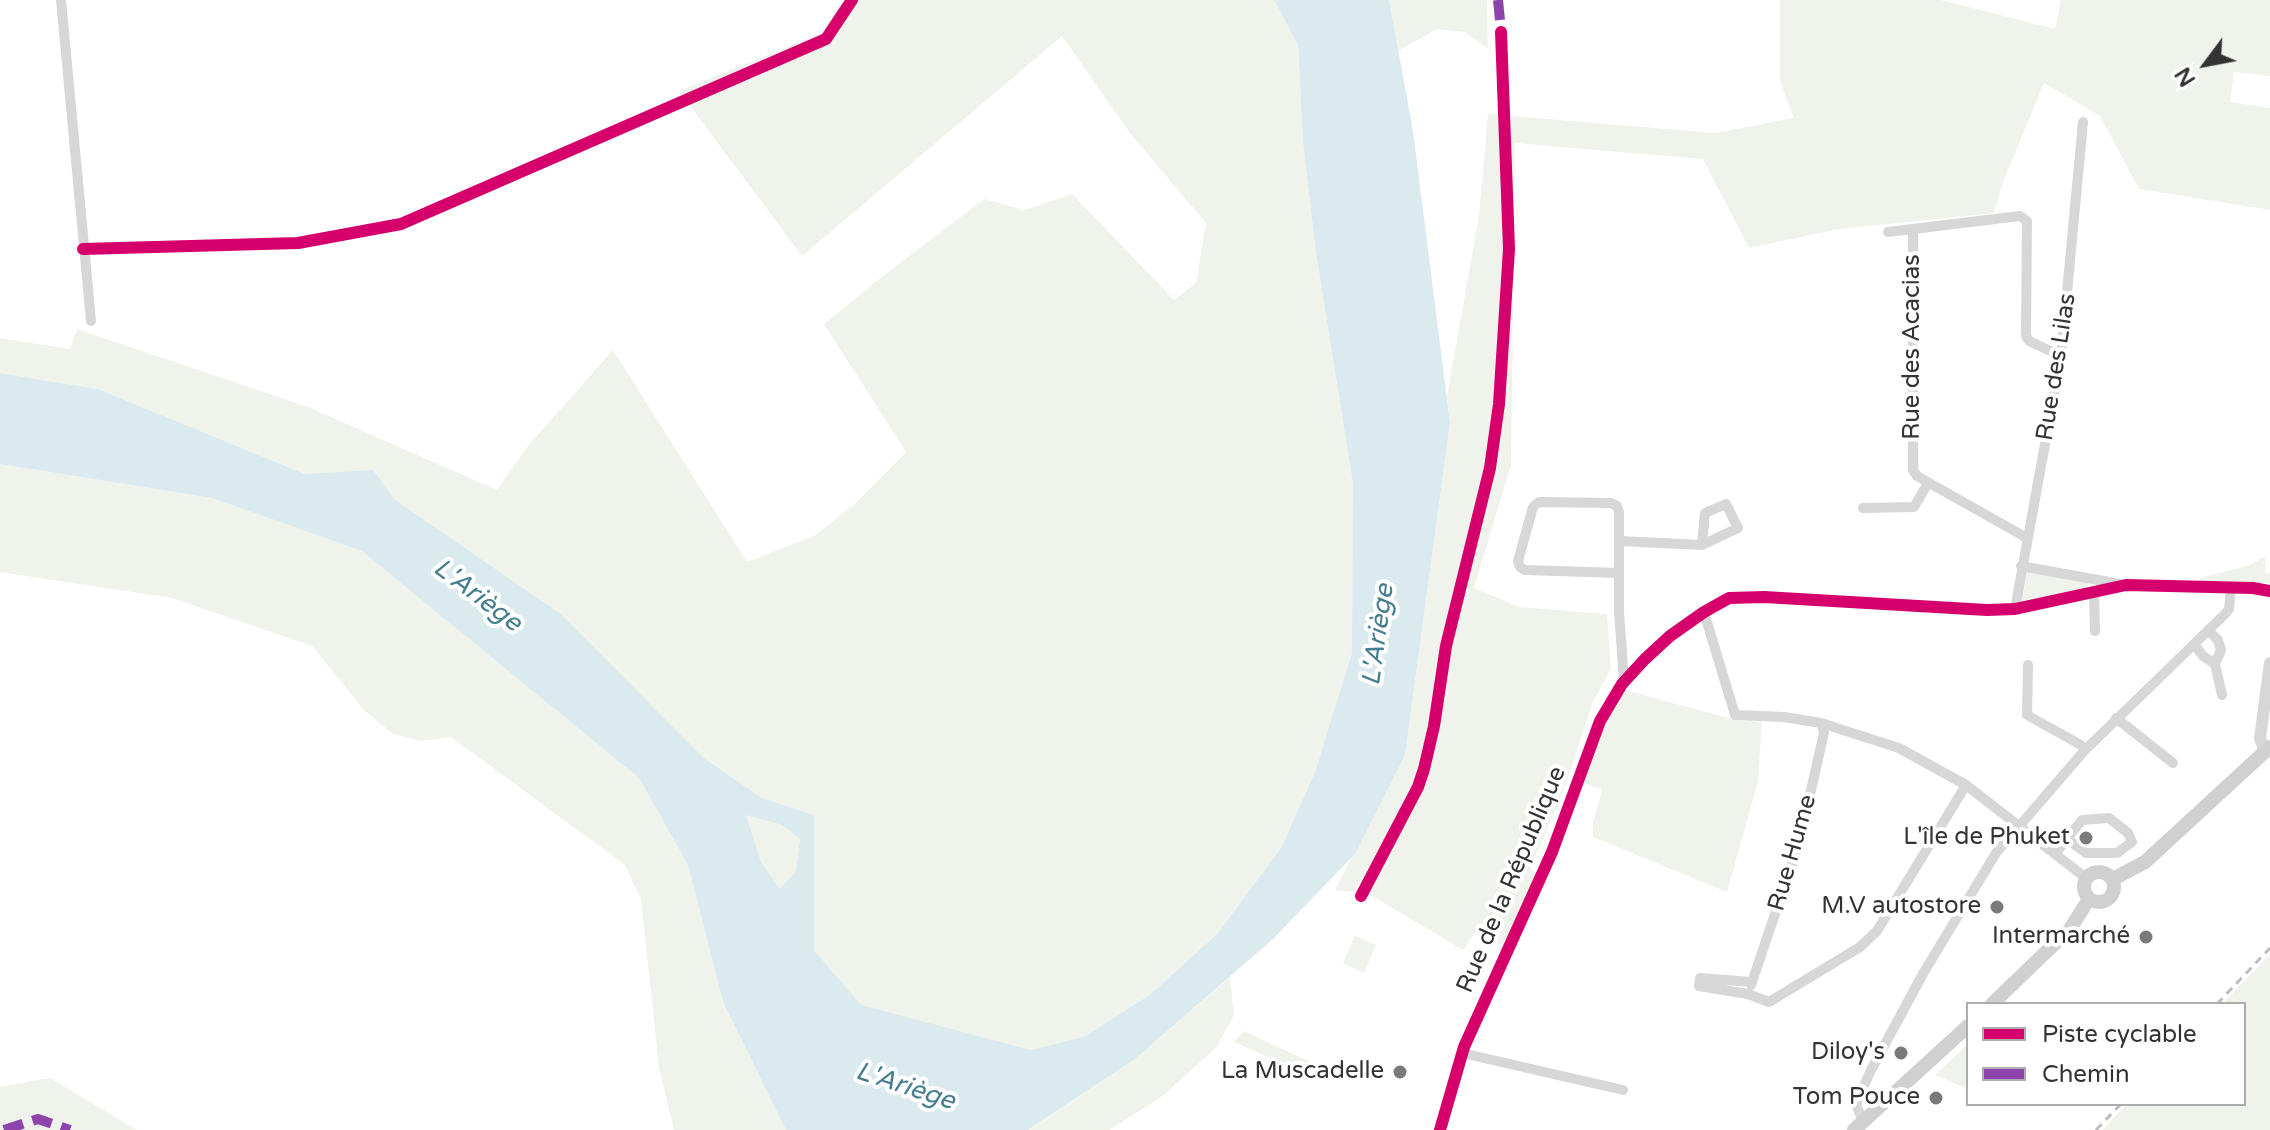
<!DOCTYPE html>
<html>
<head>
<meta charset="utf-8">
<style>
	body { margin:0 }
	#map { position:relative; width:2270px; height:1130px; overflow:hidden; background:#fff; font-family:"Varela Round",sans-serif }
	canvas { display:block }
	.legend { position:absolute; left:1966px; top:1002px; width:280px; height:104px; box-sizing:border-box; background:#fff; border:2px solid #adadad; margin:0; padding:10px 14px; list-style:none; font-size:24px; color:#333 }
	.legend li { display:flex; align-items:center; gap:16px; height:40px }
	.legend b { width:40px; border:2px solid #adadad }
	.north { position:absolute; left:2166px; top:24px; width:80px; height:80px; -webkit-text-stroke:6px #fff; paint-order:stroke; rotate:238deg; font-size:22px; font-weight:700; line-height:32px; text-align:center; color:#333 }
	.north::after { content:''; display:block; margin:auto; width:28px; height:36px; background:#333; clip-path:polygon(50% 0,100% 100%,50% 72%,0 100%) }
</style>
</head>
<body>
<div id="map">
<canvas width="2270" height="1130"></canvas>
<ul class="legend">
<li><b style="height:10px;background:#d6006c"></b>Piste cyclable</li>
<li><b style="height:10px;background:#8e44ad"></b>Chemin</li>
</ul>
<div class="north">N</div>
</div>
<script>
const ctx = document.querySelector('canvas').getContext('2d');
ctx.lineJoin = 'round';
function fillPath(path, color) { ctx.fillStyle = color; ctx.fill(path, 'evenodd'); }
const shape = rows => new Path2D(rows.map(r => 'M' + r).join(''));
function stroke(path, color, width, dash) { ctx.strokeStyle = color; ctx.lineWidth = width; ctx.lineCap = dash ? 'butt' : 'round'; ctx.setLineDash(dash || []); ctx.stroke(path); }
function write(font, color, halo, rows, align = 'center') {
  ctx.font = font + ' "Varela Round",sans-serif'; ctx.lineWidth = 8; ctx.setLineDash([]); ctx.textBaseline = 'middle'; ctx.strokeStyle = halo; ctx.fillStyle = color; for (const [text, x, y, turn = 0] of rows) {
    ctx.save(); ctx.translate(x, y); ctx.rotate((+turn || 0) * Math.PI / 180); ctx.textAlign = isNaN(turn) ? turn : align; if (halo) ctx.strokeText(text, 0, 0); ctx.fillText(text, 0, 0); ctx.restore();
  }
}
fillPath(shape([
	[845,0,1274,0,1298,45,1303,143,1316,253,1353,484,1353,653,1315,772,1281,848,1218,933,1151,994,1087,1036,1031,1050,861,1006,814,950,814,815,762,798,704,758,561,614,394,499,373,471,305,474,98,389,0,373,0,338,70,349,77,329,308,407,497,490,528,446,613,350,747,562,814,536,857,502,906,452,824,324,883,276,984,199,1024,210,1072,194,1174,300,1196,283,1206,223,1130,133,1062,36,802,256,679,91,822,33],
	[1389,0,1487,0,1488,49,1465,32,1437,29,1398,51],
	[1780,0,1941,0,2055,29,2061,0,2270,0,2270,76,2234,72,2230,102,2270,108,2270,210,2139,189,2100,116,2044,83,2003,182,1994,213,1839,229,1749,248,1703,159,1515,143,1511,465,1474,588,1519,607,1607,614,1611,669,1593,701,1568,778,1530,870,1537,873,1506,947,1475,933,1463,950,1367,893,1422,785,1441,697,1424,769,1354,892,1335,890,1405,755,1450,423,1447,396,1479,216,1488,114,1715,133,1794,118,1780,82],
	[0,464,212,498,363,551,639,778,688,865,723,1002,786,1130,674,1130,659,1068,641,899,625,865,451,737,421,741,393,734,365,711,312,646,172,598,0,572],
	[2266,556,2265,573,2270,574,2270,583,2200,581,2200,578,2247,566],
	[2028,571,2089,583,2088,587,2021,604],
	[1622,689,1735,720,1762,722,1758,782,1727,892,1593,837,1593,823,1602,790,1584,783,1602,727],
	[745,814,782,825,800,839,796,872,780,889,761,862],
	[1355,936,1376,945,1364,973,1343,963],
	[2270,954,2270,1130,2102,1130,2127,1104,2244,1104,2244,1004,2222,1004],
	[1230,977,1234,1015,1216,1048,1160,1098,1109,1130,1029,1130,1135,1059],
	[1244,1031,1323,1068,1318,1079,1234,1042],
	[1968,1044,1968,1089,1935,1075],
	[50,1078,137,1130,0,1130,0,1087]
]), '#f0f3ec');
fillPath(shape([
	[1274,0,1389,0,1413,131,1450,423,1405,755,1355,854,1273,939,1135,1059,1028,1130,786,1130,723,1002,688,865,639,778,362,551,212,498,0,464,0,373,98,389,305,474,373,470,394,499,561,614,704,758,762,798,814,815,814,950,861,1005,1031,1050,1086,1036,1151,994,1218,933,1281,848,1315,772,1352,653,1353,484,1316,253,1303,143,1298,45],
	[746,815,782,825,800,839,796,871,780,889,761,862]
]), '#dbeaee');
stroke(shape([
	[61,0,91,321],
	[1913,229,2020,216,2027,221,2026,336,2029,341,2061,356],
	[1888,232,1913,229,1913,470,1917,476,2027,538],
	[83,249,298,243,401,224,826,39,852,0],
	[1863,508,1914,507,1928,483],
	[1620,541,1702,545,1738,528,1726,504,1705,513,1702,545],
	[2021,566,2120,584],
	[1619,573,1525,570,1520,567,1518,561,1533,507,1539,502,1611,503,1617,506,1619,512,1619,612,1624,681],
	[2094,592,2095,631],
	[2015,609,2061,356,2083,122],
	[1704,612,1735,715,1784,717,1821,723,1899,748,1966,785,2086,878],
	[2208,630,2218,640,2221,650,2215,664],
	[2194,644,2203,656,2215,664,2222,695],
	[2028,665,2027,715,2081,745,2085,750],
	[2116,718,2173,763],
	[2055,854,2082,820,2109,818,2128,833,2132,842,2117,853,2086,853,2067,839],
	[1752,982,1700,978,1699,986,1748,994,1769,1002,1860,947,1877,931,1966,785],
	[1751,985,1799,843,1824,733,1821,723],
	[1462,1053,1623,1090],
	[1863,1122,1856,1104,1871,1070,1924,972,1996,853,2085,750,2225,614,2229,609,2231,588],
	[1440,1130,1464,1047,1552,852,1600,721,1622,684,1645,659,1670,636,1704,612,1729,598,1764,597,1987,610,2015,609,2126,585,2253,588,2270,591]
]), '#d7d7d7', 10);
stroke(shape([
	[2265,751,2260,738,2270,663]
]), '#d7d7d7', 12);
stroke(shape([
	'2084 887a15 15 0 1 1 30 0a15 15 0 1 1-30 0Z',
	[2113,879,2145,862,2270,747],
	[1992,1004,2070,929,2089,899],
	[1854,1130,1968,1026]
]), '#d0d0d0', 14);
stroke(shape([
	[2217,1004,2270,948],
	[2096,1130,2121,1104]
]), '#bebebe', 3, [8, 6]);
stroke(shape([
	[1498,0,1502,40],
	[4,1130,38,1119,70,1130]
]), '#8e44ad', 10, [20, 10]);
stroke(shape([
	[83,249,298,243,401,224,826,39,852,0],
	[1361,896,1418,787,1424,769,1434,726,1446,646,1490,468,1499,404,1509,249,1501,32],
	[1440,1130,1464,1047,1552,852,1600,721,1622,684,1645,659,1670,636,1704,612,1729,598,1764,597,1987,610,2015,609,2126,585,2253,588,2270,591]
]), '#d6006c', 12);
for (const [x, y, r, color] of [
	[2086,838,8,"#7a7a7a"],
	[1997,907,8,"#7a7a7a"],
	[2146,937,8,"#7a7a7a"],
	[1901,1053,8,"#7a7a7a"],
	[1400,1072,8,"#7a7a7a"],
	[1936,1098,8,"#7a7a7a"]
]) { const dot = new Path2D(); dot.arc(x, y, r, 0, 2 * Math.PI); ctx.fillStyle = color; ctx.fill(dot); stroke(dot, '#fff', 3); }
write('24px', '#333', '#fff', [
	["Rue des Acacias",1913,347,-90],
	["Rue des Lilas",2057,367,-81],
	["Rue Hume",1793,853,-74],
	["Rue de la République",1512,880,-67]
]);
write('24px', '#333', '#fff', [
	["L'île de Phuket",2070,838],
	["M.V autostore",1981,907],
	["Intermarché",2130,937],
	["Diloy's",1885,1053],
	["La Muscadelle",1384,1072],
	["Tom Pouce",1920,1098]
], 'right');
write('italic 26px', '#457e90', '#fff', [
	["L'Ariège",477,596,37],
	["L'Ariège",1379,635,-82],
	["L'Ariège",905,1087,18]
]);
</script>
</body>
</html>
